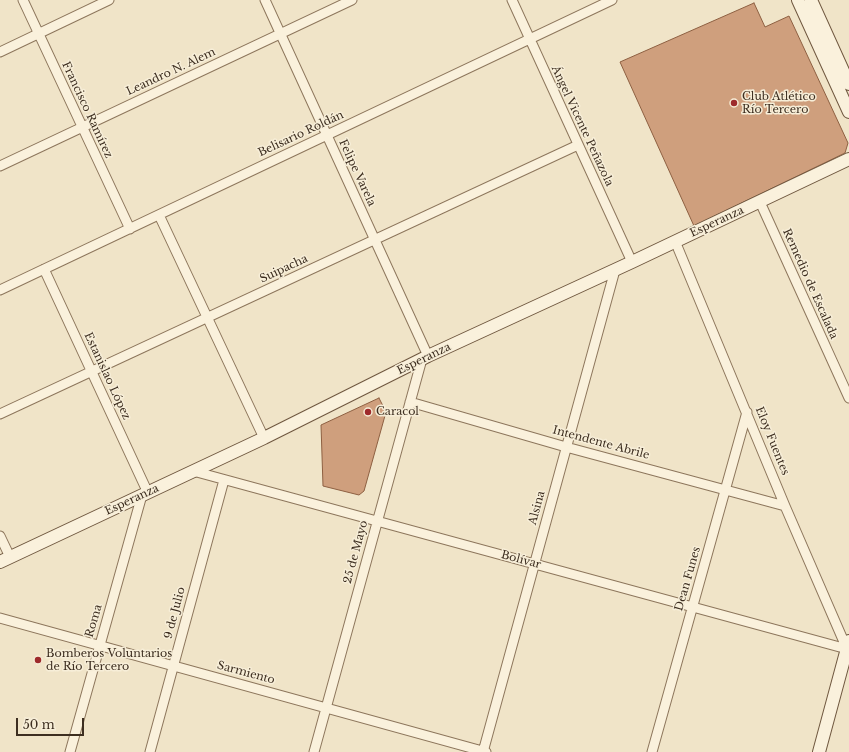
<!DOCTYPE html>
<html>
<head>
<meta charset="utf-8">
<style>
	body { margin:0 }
	#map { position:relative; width:849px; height:752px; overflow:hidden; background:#f0e4c8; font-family:"Libre Baskerville",serif }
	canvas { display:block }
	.scale { position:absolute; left:16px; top:718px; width:68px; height:18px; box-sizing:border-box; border:2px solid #3d2e20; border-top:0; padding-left:5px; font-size:12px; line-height:14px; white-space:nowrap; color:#3d2e20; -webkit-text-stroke:3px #f7eed8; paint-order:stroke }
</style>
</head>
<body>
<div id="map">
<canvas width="849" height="752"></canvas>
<div class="scale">50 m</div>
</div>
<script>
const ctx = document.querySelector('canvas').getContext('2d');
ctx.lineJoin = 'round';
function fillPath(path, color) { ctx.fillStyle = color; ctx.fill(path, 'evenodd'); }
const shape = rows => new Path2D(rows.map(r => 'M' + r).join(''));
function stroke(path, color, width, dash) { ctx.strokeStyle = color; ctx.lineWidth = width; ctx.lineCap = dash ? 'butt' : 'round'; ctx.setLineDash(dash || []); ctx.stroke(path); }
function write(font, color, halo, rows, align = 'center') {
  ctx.font = font + ' "Libre Baskerville",serif'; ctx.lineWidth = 3; ctx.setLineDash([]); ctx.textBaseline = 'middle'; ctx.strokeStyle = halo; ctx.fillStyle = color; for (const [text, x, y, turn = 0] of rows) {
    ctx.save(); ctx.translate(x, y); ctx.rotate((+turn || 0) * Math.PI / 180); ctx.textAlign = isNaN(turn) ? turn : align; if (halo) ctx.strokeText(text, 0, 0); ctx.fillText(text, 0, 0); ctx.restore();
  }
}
const building = shape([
	[754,3,765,27,789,16,848,143,845,153,694,226,620,62,754,3],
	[379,398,386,412,364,491,359,495,323,486,321,425,379,398]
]);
fillPath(building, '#cf9f7d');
stroke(building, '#8d5f41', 1);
const street = shape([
	[23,0,130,229],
	[265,0,428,356],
	[512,0,632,262],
	[0,52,109,0],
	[0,166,352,0],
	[760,202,849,398],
	[159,215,264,438],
	[675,241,785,506,847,649],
	[44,269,148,493],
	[0,290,612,0],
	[410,402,566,447,785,506],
	[0,414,578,145],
	[193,471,847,649],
	[0,536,10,557],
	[0,618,486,752],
	[70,752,142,495],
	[150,752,224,480],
	[314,752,422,359],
	[483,752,615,270],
	[652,752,747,412]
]);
const secondary = shape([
	[798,0,849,112],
	[811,0,849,84],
	[0,562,264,438,428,356,632,262,849,159],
	[819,752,849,641]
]);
stroke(street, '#8d765c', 11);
stroke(secondary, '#6f573f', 14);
stroke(street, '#faf1dc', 9);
stroke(secondary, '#faf1dc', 12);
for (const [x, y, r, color] of [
	[734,103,4,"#9e2a2b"],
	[368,412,4,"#9e2a2b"],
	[38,660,4,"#9e2a2b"]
]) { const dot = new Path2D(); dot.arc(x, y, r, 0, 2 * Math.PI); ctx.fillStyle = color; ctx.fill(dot); stroke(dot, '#f7eed8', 1.5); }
write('11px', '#3d2e20', '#f7eed8', [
	["Leandro N. Alem",171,72,-25],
	["Francisco Ramírez",87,110,65],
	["Ángel Vicente Peñazola",582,126,65],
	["Belisario Roldán",301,134,-25],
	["Felipe Varela",357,173,65],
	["Esperanza",717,222,-25],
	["Suipacha",284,269,-25],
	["Remedio de Escalada",810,284,66],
	["Esperanza",424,359,-26],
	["Estanislao López",107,376,65],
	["Eloy Fuentes",772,441,68],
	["Intendente Abrile",601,443,15],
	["Esperanza",132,500,-25],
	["Alsina",537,508,-75],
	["25 de Mayo",356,552,-75],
	["Bolívar",521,560,15],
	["Dean Funes",688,579,-74],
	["9 de Julio",175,613,-75],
	["Roma",94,621,-74],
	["Sarmiento",246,673,15]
]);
write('11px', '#3d2e20', '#f7eed8', [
	["Club Atlético",742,97],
	["Río Tercero",742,110],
	["Caracol",376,412],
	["Bomberos Voluntarios",46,654],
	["de Río Tercero",46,667]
], 'left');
</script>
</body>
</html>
